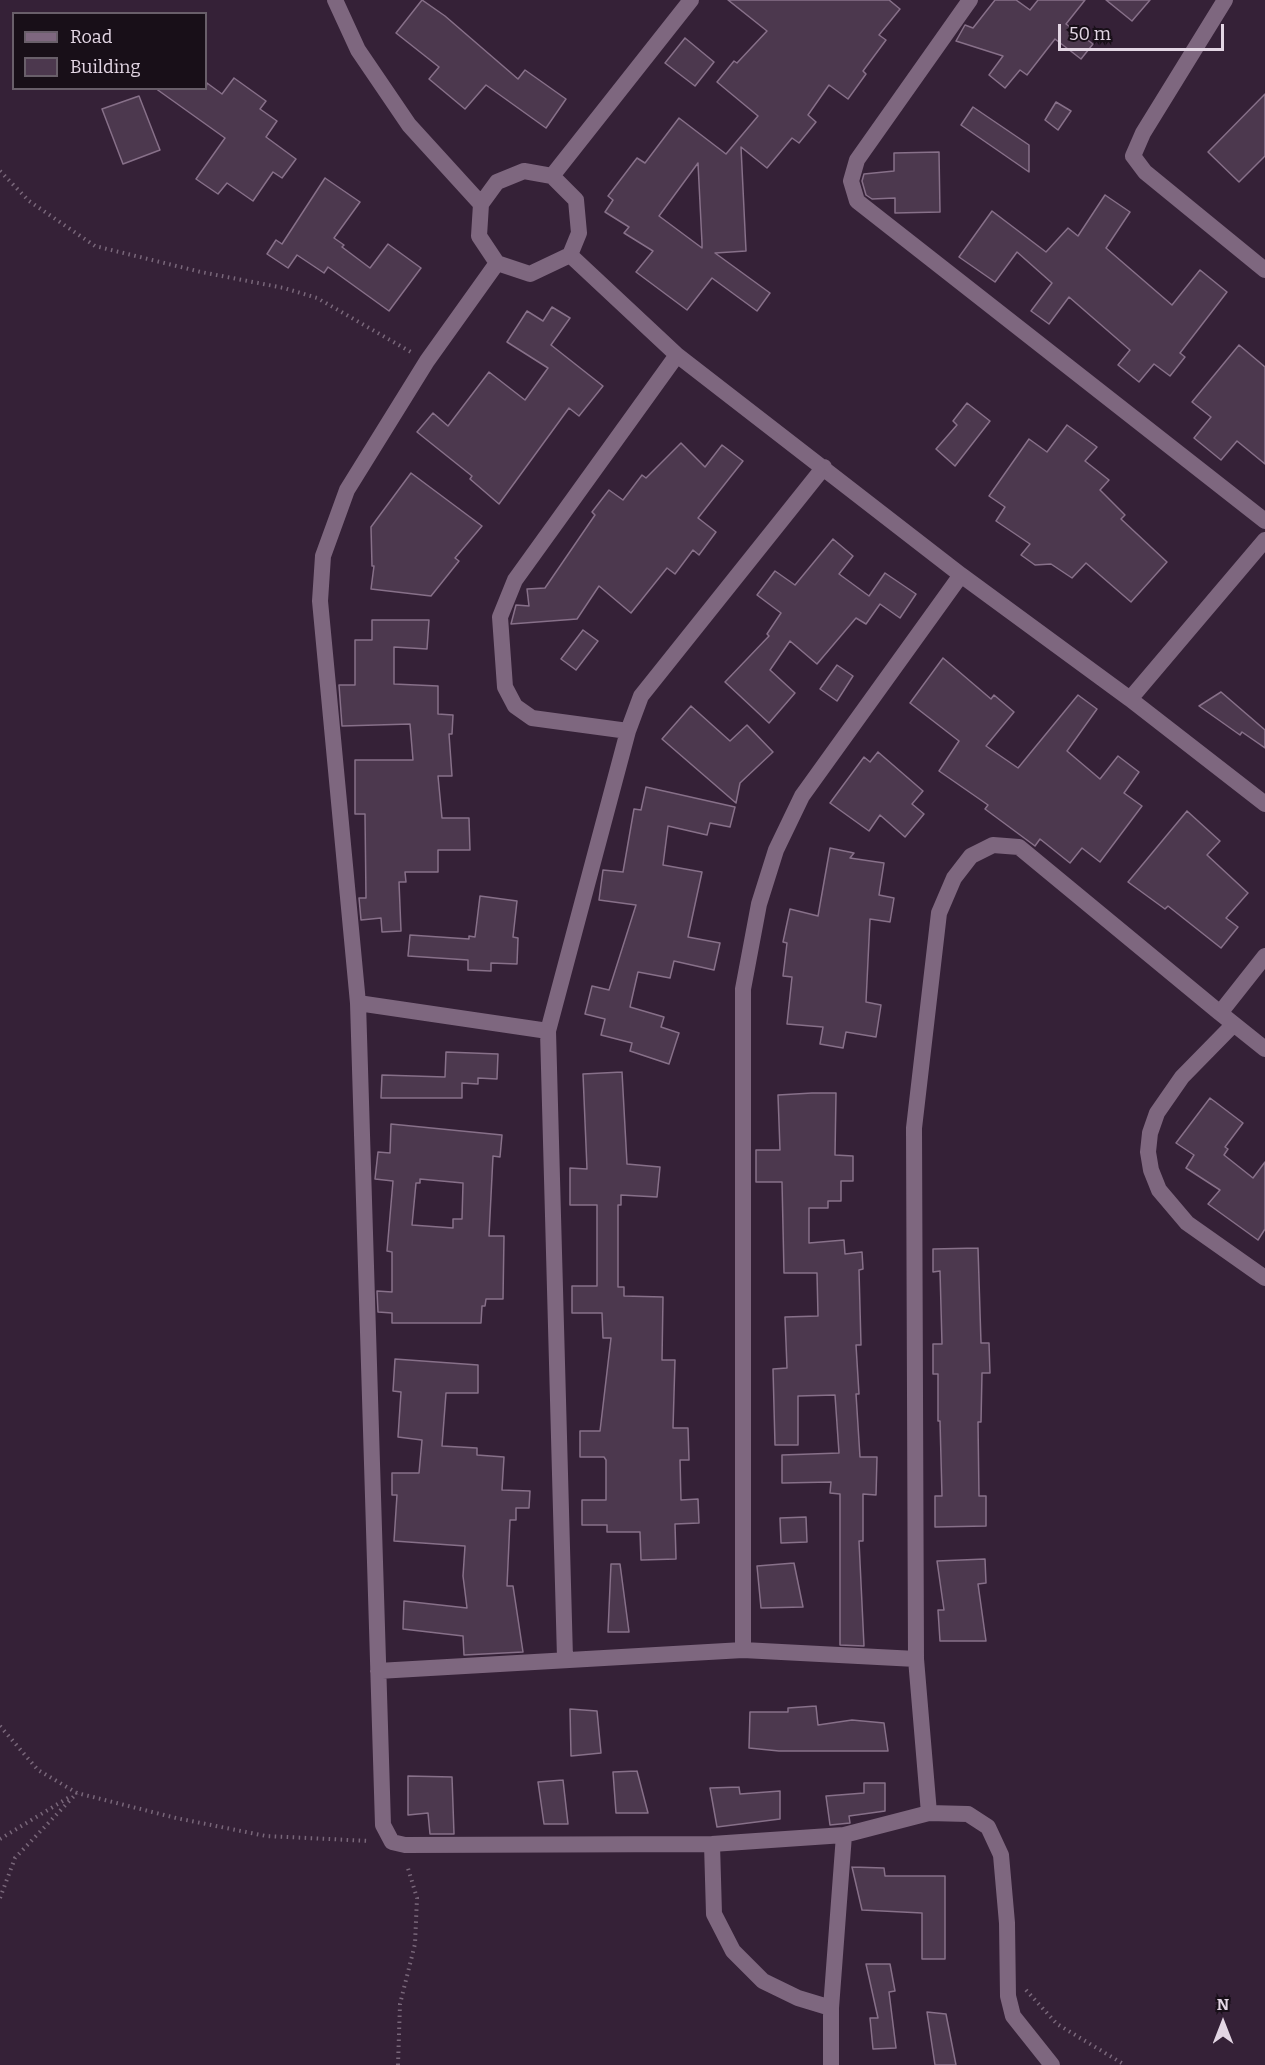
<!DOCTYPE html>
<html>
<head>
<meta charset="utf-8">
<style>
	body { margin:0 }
	#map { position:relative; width:1265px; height:2065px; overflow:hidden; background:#352137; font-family:Bitter,serif }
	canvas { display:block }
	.legend { position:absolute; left:12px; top:12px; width:195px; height:78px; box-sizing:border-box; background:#180f18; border:2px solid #695f6a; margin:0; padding:8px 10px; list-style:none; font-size:18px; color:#e3d6e4 }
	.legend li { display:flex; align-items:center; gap:12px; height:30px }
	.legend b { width:30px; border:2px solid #695f6a }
	.north { position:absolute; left:1193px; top:1993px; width:60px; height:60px; -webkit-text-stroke:4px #180f18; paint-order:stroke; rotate:0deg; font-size:16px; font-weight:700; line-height:24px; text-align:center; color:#e3d6e4 }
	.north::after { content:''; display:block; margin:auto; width:21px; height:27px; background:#e3d6e4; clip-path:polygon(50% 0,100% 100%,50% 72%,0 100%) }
	.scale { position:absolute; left:1058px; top:24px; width:166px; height:27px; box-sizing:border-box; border:3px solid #e3d6e4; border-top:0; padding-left:8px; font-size:18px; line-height:21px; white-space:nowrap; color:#e3d6e4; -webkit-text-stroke:4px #180f18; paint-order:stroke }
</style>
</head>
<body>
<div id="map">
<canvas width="1265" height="2065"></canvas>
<ul class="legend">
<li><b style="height:8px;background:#7e677f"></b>Road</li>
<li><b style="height:16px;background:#4c384e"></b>Building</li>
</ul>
<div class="north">N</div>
<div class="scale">50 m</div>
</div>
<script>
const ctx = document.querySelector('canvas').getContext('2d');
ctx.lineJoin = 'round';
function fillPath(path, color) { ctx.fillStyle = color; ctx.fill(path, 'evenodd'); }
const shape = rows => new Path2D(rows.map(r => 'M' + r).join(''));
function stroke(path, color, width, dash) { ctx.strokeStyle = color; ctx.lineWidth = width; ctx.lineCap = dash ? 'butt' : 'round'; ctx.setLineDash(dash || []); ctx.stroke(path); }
const building = shape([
	[422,0,445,16,518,79,525,70,566,99,546,128,486,85,465,109,429,79,439,67,396,33,422,0],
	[728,0,889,0,900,9,879,35,886,40,863,71,866,74,848,99,829,85,808,115,816,122,799,143,792,138,767,168,741,147,746,251,715,253,770,293,757,311,712,278,687,310,636,272,653,251,624,233,629,227,605,212,613,200,608,196,637,158,645,163,679,118,726,154,758,116,717,82,734,61,737,63,767,31,728,0],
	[698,163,702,243,702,248,659,216,698,163],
	[995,0,1016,0,1030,10,1038,0,1085,0,1066,24,1093,44,1081,59,1055,39,1027,75,1020,70,1005,88,989,75,1003,56,956,41,965,25,973,28,995,0],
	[1106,0,1150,0,1132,21,1106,0],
	[685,38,714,62,695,86,665,63,685,38],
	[234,78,266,101,260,109,277,121,266,137,296,159,282,178,273,172,253,201,227,183,218,194,196,179,225,138,155,88,206,88,207,83,222,94,234,78],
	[1265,94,1265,156,1239,182,1208,152,1265,94],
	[139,96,160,150,123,164,102,109,139,96],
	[1056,102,1071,111,1058,130,1045,120,1056,102],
	[973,107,1029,145,1029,172,961,125,973,107],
	[939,152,940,212,895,213,895,198,872,199,866,195,862,181,864,174,894,171,894,153,939,152],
	[325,178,360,202,334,238,344,245,342,247,370,268,388,244,421,268,389,311,328,267,324,273,297,255,288,268,267,254,276,240,282,244,325,178],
	[1105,195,1130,212,1106,248,1172,305,1200,270,1227,292,1180,353,1185,357,1170,376,1154,364,1139,382,1118,365,1130,350,1069,297,1049,324,1031,311,1052,283,1017,252,995,282,959,257,992,211,1046,252,1068,228,1078,236,1105,195],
	[552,307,570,318,551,345,603,386,579,416,569,408,499,504,470,479,472,476,417,432,433,413,448,426,489,372,525,400,548,368,507,342,527,311,543,321,552,307],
	[1239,345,1265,367,1265,464,1237,441,1221,460,1194,438,1211,417,1192,402,1239,345],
	[967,403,990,421,955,466,936,449,957,425,953,421,967,403],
	[1067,425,1097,447,1085,461,1109,480,1100,490,1125,515,1121,519,1167,562,1131,602,1086,563,1072,578,1051,564,1035,565,1021,555,1030,544,996,521,1005,507,989,496,1029,439,1047,452,1067,425],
	[681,443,705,467,722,445,743,461,698,518,716,532,699,555,693,550,675,574,667,568,631,613,599,586,577,619,511,624,516,605,529,606,527,589,545,588,595,515,592,512,609,490,623,500,642,475,646,478,681,443],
	[411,473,482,526,455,558,459,561,431,596,371,589,374,566,372,566,371,527,411,473],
	[833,539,853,556,839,574,869,596,885,573,916,594,900,618,880,604,866,624,856,618,817,664,790,641,770,670,795,693,769,723,725,682,769,636,767,634,781,613,757,595,775,571,795,585,833,539],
	[372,620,429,620,427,649,394,647,394,684,438,686,438,714,453,715,452,734,449,734,452,776,438,776,442,818,469,818,470,850,438,850,438,872,405,872,406,882,399,882,401,931,382,932,381,918,361,920,359,898,366,898,365,814,355,814,355,760,413,760,410,724,342,726,339,685,355,685,355,640,372,640,372,620],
	[583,630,598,641,576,670,561,659,583,630],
	[943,658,991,699,994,695,1014,712,986,746,1018,768,1078,695,1097,709,1067,751,1100,779,1118,756,1139,772,1124,793,1142,806,1100,862,1082,848,1070,863,1040,839,1035,846,985,809,988,805,939,771,959,741,910,703,943,658],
	[837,665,853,676,837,701,820,689,837,665],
	[1221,692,1265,730,1265,748,1242,732,1240,735,1199,706,1221,692],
	[691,706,730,741,747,725,773,752,740,783,736,803,662,739,691,706],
	[878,752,923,791,912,804,924,814,905,837,880,815,869,831,830,803,864,757,870,762,878,752],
	[646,787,735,807,730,827,710,823,707,835,668,826,663,865,702,872,688,937,720,943,714,970,674,961,670,978,638,972,630,1007,664,1017,661,1027,679,1033,669,1064,630,1051,632,1043,601,1035,605,1019,585,1014,592,986,609,990,636,905,599,900,603,870,623,872,634,809,641,810,646,787],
	[1187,811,1220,841,1207,855,1248,893,1226,918,1238,927,1221,948,1168,906,1165,909,1128,882,1187,811],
	[830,848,854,853,850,858,884,863,879,895,894,898,890,922,870,919,866,1002,881,1005,876,1037,846,1032,843,1048,820,1044,823,1027,787,1024,792,977,783,976,787,943,783,942,790,909,818,916,830,848],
	[480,896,517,901,513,937,518,938,517,964,491,963,491,971,468,970,468,960,408,956,410,935,469,939,469,936,475,937,480,896],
	[446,1052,498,1054,497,1079,478,1078,478,1084,462,1083,462,1098,381,1098,382,1075,445,1077,446,1052],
	[622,1072,627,1164,660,1167,657,1197,621,1195,621,1205,618,1205,618,1287,624,1287,624,1296,663,1297,662,1360,675,1360,673,1428,688,1428,689,1460,680,1460,681,1500,698,1499,699,1523,675,1524,676,1559,641,1560,640,1532,607,1532,607,1525,582,1525,582,1500,606,1500,606,1460,604,1457,580,1457,580,1431,600,1431,611,1338,603,1338,602,1313,572,1313,572,1286,597,1286,597,1205,570,1205,570,1168,587,1169,583,1074,622,1072],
	[812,1093,836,1093,835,1155,853,1156,853,1181,841,1181,841,1201,828,1201,828,1208,809,1208,809,1243,844,1240,845,1254,862,1252,863,1269,859,1270,861,1345,856,1345,859,1394,856,1394,860,1457,877,1457,876,1495,863,1494,863,1541,859,1541,864,1646,840,1645,840,1494,830,1493,831,1482,782,1483,782,1455,839,1453,835,1395,798,1396,798,1445,775,1445,773,1369,787,1368,785,1317,818,1316,817,1273,784,1273,782,1182,756,1182,756,1150,780,1150,778,1095,812,1093],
	[1210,1098,1243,1123,1225,1147,1228,1149,1224,1155,1253,1178,1265,1162,1265,1229,1258,1240,1208,1204,1220,1190,1186,1168,1194,1155,1176,1143,1210,1098],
	[391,1124,502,1135,500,1157,493,1156,489,1236,504,1236,503,1299,486,1299,485,1306,482,1306,481,1323,392,1323,392,1313,378,1312,377,1291,392,1292,392,1252,387,1251,393,1181,375,1179,378,1152,390,1153,391,1124],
	[420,1179,463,1183,462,1219,453,1219,453,1228,412,1225,416,1183,420,1183,420,1179],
	[978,1248,981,1343,989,1343,990,1373,982,1373,981,1422,978,1422,979,1496,986,1496,986,1526,935,1527,935,1496,942,1496,940,1421,938,1421,938,1374,933,1374,933,1344,942,1344,940,1271,933,1272,933,1249,978,1248],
	[395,1359,478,1365,478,1393,446,1393,442,1446,477,1448,477,1455,504,1457,502,1490,530,1491,529,1508,516,1508,516,1520,510,1520,507,1586,513,1586,523,1652,464,1655,463,1636,403,1629,404,1601,467,1608,463,1576,465,1546,394,1541,397,1495,392,1495,392,1473,419,1473,422,1440,398,1437,401,1392,393,1391,395,1359],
	[806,1517,807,1542,781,1543,780,1518,806,1517],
	[985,1559,986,1583,978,1584,986,1641,940,1641,938,1610,944,1610,937,1561,985,1559],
	[794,1563,803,1607,761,1608,757,1566,794,1563],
	[611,1564,620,1564,629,1632,608,1632,611,1564],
	[816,1706,818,1725,852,1720,884,1723,888,1751,779,1751,749,1748,750,1712,788,1712,788,1708,816,1706],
	[570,1709,597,1711,601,1753,571,1756,570,1709],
	[637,1771,648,1813,616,1813,613,1772,637,1771],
	[408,1776,452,1777,454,1834,430,1834,428,1813,408,1815,408,1776],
	[563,1780,568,1824,544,1824,538,1782,563,1780],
	[864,1783,885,1783,885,1811,849,1816,850,1823,830,1825,826,1796,864,1793,864,1783],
	[739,1787,740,1794,780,1791,780,1819,717,1827,710,1788,739,1787],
	[852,1867,884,1868,885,1876,945,1876,945,1959,922,1959,922,1913,862,1910,852,1867],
	[866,1964,890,1964,895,1991,889,1992,896,2048,873,2049,870,2018,878,2018,866,1964],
	[927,2012,946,2014,956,2065,935,2065,927,2012]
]);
fillPath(building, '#4c384e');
stroke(building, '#877089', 1.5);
stroke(shape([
	[0,171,29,201,95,246,201,272,284,288,317,298,411,352],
	[0,1726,38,1770,77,1793,176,1818,266,1836,370,1841],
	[0,1839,71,1796],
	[0,1898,15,1858,77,1793],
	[1026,1990,1057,2024,1125,2065],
	[398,2065,400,2004,415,1944,417,1898,407,1865]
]), '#79677a', 4, [1.5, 4.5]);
stroke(shape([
	[335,0,358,50,409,125,481,204],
	[970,0,857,160,851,181,857,201,1265,521],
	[1225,0,1143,133,1133,156,1145,172,1265,270],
	[524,171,552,176,576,200,579,233,570,255,530,274,497,263,479,236,481,204,497,182,524,171],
	[552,176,691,0],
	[570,255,677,355,961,575,1130,699,1265,804],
	[497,263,427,361,347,490,323,556,320,601,358,1003,383,1825,392,1842,405,1845,712,1844,844,1835,929,1813,968,1814,988,1827,1001,1855,1007,1923,1008,1996,1013,2016,1052,2065],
	[1130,699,1265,540],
	[628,731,532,718,515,706,505,687,500,617,515,580,677,355],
	[1265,956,1220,1013,1265,1049],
	[358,1003,548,1031],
	[1233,1025,1182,1077,1157,1113,1150,1133,1148,1152,1151,1170,1159,1190,1187,1223,1265,1278],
	[743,1650,743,989,759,904,776,850,802,796,961,575],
	[565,1658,548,1031,628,731,641,696,824,467],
	[378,1671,743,1650,916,1659],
	[929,1813,916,1659,914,1128,939,913,954,878,971,856,993,845,1019,847,1220,1013],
	[712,1844,714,1914,733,1951,763,1981,798,1998,831,2008],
	[831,2065,831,2008,844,1835]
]), '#7e677f', 16);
</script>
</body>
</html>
